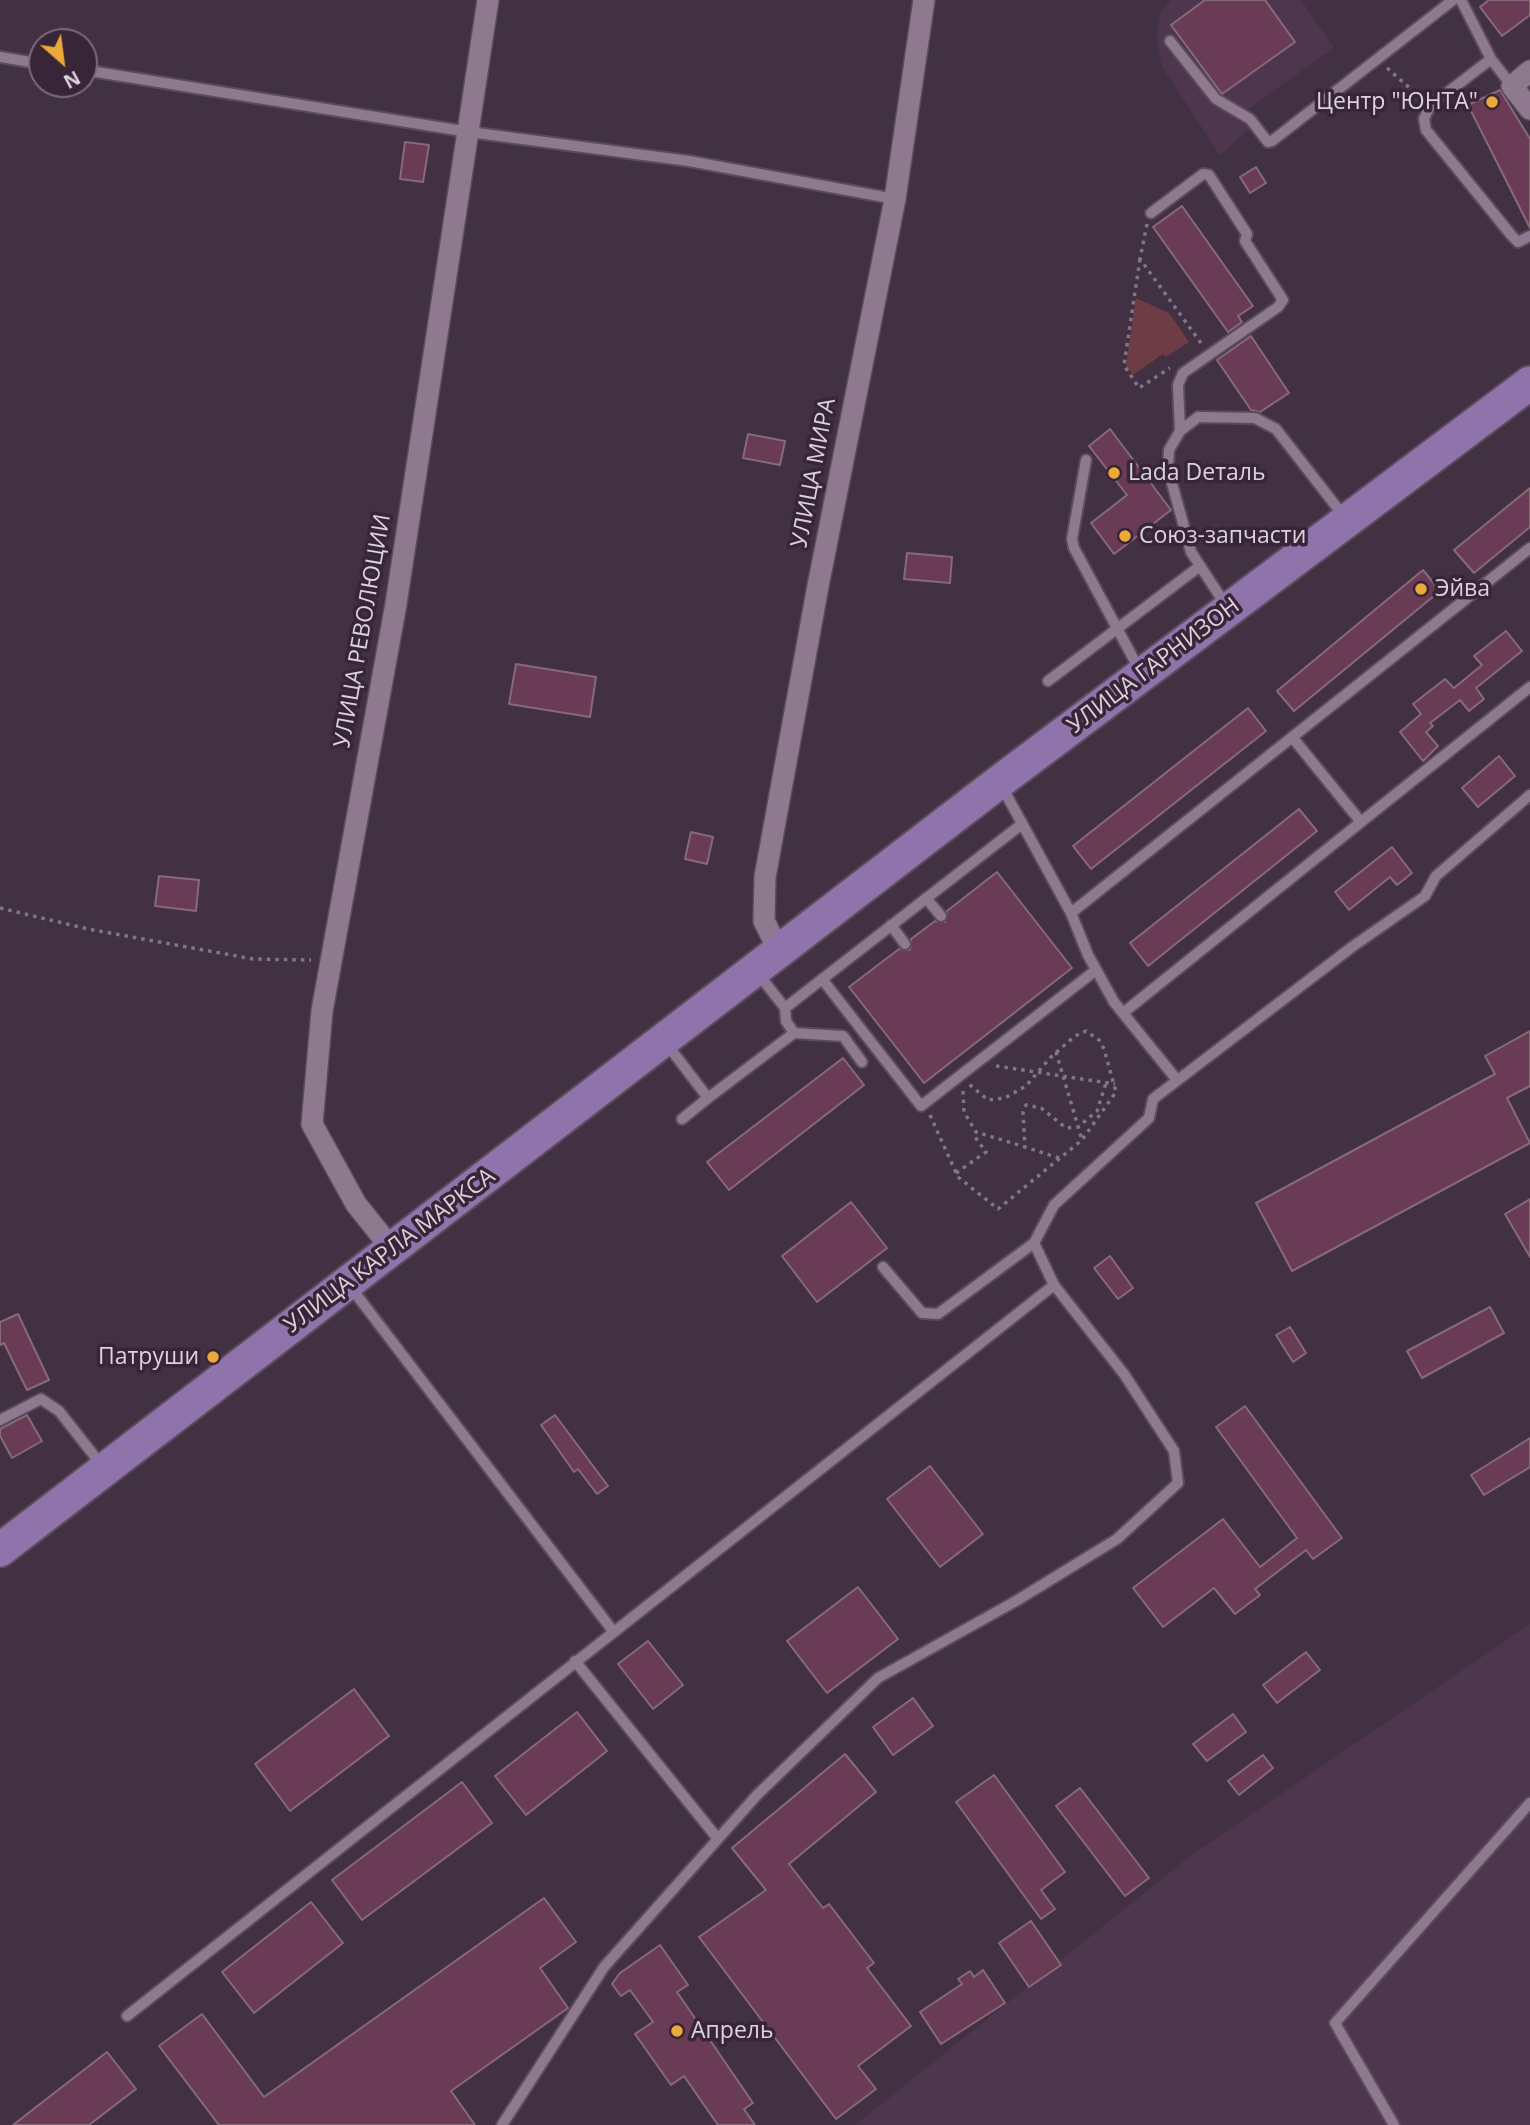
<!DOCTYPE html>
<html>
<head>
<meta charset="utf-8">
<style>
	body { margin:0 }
	#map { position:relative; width:1530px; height:2125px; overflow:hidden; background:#423043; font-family:"Open Sans",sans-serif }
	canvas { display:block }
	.north { position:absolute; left:28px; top:28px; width:70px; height:70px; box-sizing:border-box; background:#382638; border:2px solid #7a6a7a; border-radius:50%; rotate:152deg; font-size:19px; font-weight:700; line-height:28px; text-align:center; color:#dcd1dc }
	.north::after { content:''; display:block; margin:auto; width:24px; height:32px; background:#eba939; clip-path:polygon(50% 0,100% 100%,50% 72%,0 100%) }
</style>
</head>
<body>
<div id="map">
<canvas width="1530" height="2125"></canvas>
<div class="north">N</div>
</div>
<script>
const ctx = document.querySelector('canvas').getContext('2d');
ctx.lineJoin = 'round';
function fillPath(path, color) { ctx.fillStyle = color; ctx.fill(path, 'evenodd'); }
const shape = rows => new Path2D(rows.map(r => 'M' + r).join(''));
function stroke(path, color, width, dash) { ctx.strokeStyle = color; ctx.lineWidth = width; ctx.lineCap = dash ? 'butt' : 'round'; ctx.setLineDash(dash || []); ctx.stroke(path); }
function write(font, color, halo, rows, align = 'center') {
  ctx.font = font + ' "Open Sans",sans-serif'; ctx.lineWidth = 7; ctx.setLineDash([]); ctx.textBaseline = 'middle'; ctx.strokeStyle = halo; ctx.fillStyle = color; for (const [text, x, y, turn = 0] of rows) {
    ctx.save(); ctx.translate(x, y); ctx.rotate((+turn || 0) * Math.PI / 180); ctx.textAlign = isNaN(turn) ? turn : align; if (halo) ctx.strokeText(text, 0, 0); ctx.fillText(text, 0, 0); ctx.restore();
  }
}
fillPath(shape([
	[1171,0,1301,0,1334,48,1248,109,1260,119,1220,155,1162,67,1156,37,1161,11],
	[1530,1624,1530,2125,855,2125,1193,1854]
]), '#4e364f');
fillPath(shape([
	[1136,298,1169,313,1189,342,1166,357,1163,354,1133,375,1126,365]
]), '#6e3c44');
const building = shape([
	[1205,0,1265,0,1295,42,1222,94,1171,25,1205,0],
	[1489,0,1530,0,1530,15,1502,36,1480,7,1489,0],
	[1500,90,1530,139,1530,228,1468,105,1500,90],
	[405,142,429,145,423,182,400,179,405,142],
	[1256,167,1266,183,1250,193,1240,177,1256,167],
	[1182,206,1253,306,1238,316,1242,322,1228,332,1153,227,1182,206],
	[1251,336,1289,393,1260,412,1251,410,1217,360,1251,336],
	[1110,429,1171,510,1114,554,1091,523,1127,495,1089,446,1110,429],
	[748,434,785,441,780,465,743,458,748,434],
	[1530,488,1530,527,1474,573,1454,550,1530,488],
	[907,553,952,557,950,583,904,579,907,553],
	[1423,570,1440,591,1294,711,1277,691,1423,570],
	[1506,631,1522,651,1476,688,1484,699,1469,711,1460,700,1430,723,1433,726,1426,732,1438,746,1423,761,1400,732,1421,714,1413,704,1445,679,1454,688,1482,665,1474,656,1506,631],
	[516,664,596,677,590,717,509,704,516,664],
	[1248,708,1266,731,1091,869,1073,846,1248,708],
	[1499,756,1515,776,1478,807,1462,788,1499,756],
	[1299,809,1317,831,1148,966,1130,943,1299,809],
	[691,832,713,837,707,864,685,859,691,832],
	[1392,847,1412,873,1397,885,1390,877,1349,910,1335,892,1392,847],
	[997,872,1072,968,924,1083,849,987,899,949,910,950,911,939,935,921,945,922,947,911,997,872],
	[159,876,199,880,196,911,155,906,159,876],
	[1530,1031,1530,1086,1507,1098,1530,1143,1292,1271,1256,1203,1495,1074,1485,1056,1530,1031],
	[843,1058,864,1085,729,1190,707,1162,843,1058],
	[1530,1199,1530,1257,1505,1214,1530,1199],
	[851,1202,887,1248,817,1302,782,1256,851,1202],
	[1110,1256,1133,1288,1118,1299,1094,1268,1110,1256],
	[1490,1307,1504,1333,1422,1378,1407,1351,1490,1307],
	[18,1314,49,1380,27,1390,4,1343,0,1345,0,1322,18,1314],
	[1290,1327,1306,1353,1293,1362,1276,1335,1290,1327],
	[1245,1406,1342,1538,1313,1559,1306,1550,1255,1589,1260,1595,1235,1614,1214,1588,1163,1627,1133,1588,1223,1519,1260,1567,1297,1538,1216,1427,1245,1406],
	[27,1415,42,1441,12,1458,0,1436,0,1429,27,1415],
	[555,1415,608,1486,597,1494,578,1469,574,1472,541,1425,555,1415],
	[1530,1438,1530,1467,1484,1495,1471,1475,1530,1438],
	[930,1466,983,1534,940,1567,887,1499,930,1466],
	[858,1587,898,1639,827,1693,787,1641,858,1587],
	[648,1641,683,1685,653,1709,618,1664,648,1641],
	[1306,1652,1320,1670,1277,1703,1263,1685,1306,1652],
	[354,1689,389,1736,290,1811,255,1764,354,1689],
	[913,1698,933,1726,893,1755,873,1727,913,1698],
	[577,1712,607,1751,526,1815,495,1776,577,1712],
	[1233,1714,1246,1732,1207,1761,1193,1744,1233,1714],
	[845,1754,876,1792,789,1864,823,1908,829,1904,874,1963,867,1968,911,2026,858,2066,876,2089,836,2119,699,1937,766,1890,732,1848,845,1754],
	[1263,1755,1273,1768,1239,1795,1228,1781,1263,1755],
	[994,1775,1065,1872,1041,1890,1055,1909,1041,1919,956,1802,994,1775],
	[462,1782,492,1823,362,1920,332,1880,462,1782],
	[1080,1788,1149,1878,1125,1896,1056,1806,1080,1788],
	[544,1898,576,1942,540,1968,568,2008,451,2091,475,2125,219,2125,159,2046,202,2014,264,2097,544,1898],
	[311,1902,343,1943,254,2013,222,1972,311,1902],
	[1031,1921,1061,1965,1029,1987,999,1943,1031,1921],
	[660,1945,688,1985,677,1992,753,2103,744,2109,755,2125,718,2125,684,2076,671,2085,635,2034,653,2022,630,1990,621,1996,612,1984,620,1973,660,1945],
	[983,1970,1005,2003,941,2044,920,2012,962,1984,958,1979,970,1971,974,1977,983,1970],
	[107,2052,136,2089,89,2125,13,2125,107,2052]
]);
fillPath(building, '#693b54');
stroke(building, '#876a78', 2);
const lane = shape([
	[1461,0,1491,59,1512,86],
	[1170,41,1216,99,1250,119,1268,142,1272,141,1453,0],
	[0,57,42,64],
	[1491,59,1430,106,1424,119,1426,130,1512,236,1518,242,1530,236],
	[84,70,469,132,689,161,895,199],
	[1151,213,1203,174,1209,175,1247,234,1245,241,1283,300,1278,307,1183,373,1178,385,1180,431],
	[1086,460,1072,539,1074,548,1140,671],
	[1227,607,1191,552,1168,469,1169,450,1180,431,1198,417,1255,418,1276,429,1346,519],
	[1048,681,1200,566],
	[1001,785,1071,913,1530,548],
	[1361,822,1530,687],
	[926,898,941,916],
	[1071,913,1088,955,1114,1002,1177,1080],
	[891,925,905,944],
	[756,971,785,1008,1022,824],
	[822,979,921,1106,1096,970],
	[1123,1013,1361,822,1292,737],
	[794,1033,843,1036,862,1062],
	[666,1043,708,1098,794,1033,786,1021,785,1008],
	[682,1119,708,1098],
	[883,1267,922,1313,938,1314,1034,1243],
	[349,1285,613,1631],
	[0,1420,41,1399,59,1411,103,1467],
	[575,1661,718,1839],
	[127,2016,1054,1285],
	[502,2125,604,1967,757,1795,878,1678,1016,1601,1117,1539,1178,1483,1174,1451,1124,1374,1054,1285,1034,1243,1054,1205,1149,1118,1153,1099,1352,947,1425,896,1436,876,1530,795],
	[1394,2125,1335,2023,1530,1803]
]);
const street = shape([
	[1530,71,1512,86,1530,109],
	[780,953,764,921,765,877,818,586,895,199,924,0],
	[392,1249,356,1204,312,1124,322,1011,396,604,488,0]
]);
const primary = shape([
	[0,1550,999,782,1530,383]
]);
stroke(lane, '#5b4c5b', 14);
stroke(street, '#5b4c5b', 24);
stroke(primary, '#5b4c5b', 37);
stroke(shape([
	[1387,68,1421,98],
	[1147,224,1140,259,1201,343],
	[1140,259,1124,365,1139,388,1170,368],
	[0,908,88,929,253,959,311,960],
	[1056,1052,1082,1140],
	[996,1066,1115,1084],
	[963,1091,964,1112,976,1132,1025,1147],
	[930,1115,958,1177,998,1209,1082,1140,1116,1092,1104,1049,1099,1040,1086,1031,1075,1036,1051,1057,1026,1086,1005,1098,988,1100,969,1084],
	[1059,1158,1025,1147,1023,1112,1026,1105,1041,1108,1066,1128,1078,1127,1097,1111,1106,1083],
	[956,1173,986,1152,975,1137,976,1132]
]), '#847585', 3.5, [3.5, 5]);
stroke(lane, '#8f798f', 10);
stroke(street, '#8f798f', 21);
stroke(primary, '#9173ab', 33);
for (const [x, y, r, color] of [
	[1492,102,7,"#eba939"],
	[1114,473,7,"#eba939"],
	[1125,536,7,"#eba939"],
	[1421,589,7,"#eba939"],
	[213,1357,7,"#eba939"],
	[677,2031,7,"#eba939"]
]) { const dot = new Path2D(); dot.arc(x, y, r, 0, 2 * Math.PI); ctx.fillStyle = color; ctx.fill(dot); stroke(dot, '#382638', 2.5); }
write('23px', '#dcd1dc', '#382638', [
	["Центр \"ЮНТА\"",1478,102,"right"],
	["Lada Dеталь",1128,473],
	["Союз-запчасти",1139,536],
	["Эйва",1435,589],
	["Патруши",199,1357,"right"],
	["Апрель",691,2031]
], 'left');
write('23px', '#dcd1dc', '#382638', [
	["УЛИЦА МИРА",814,473,-79],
	["УЛИЦА РЕВОЛЮЦИИ",363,631,-80],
	["УЛИЦА ГАРНИЗОН",1154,666,-37],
	["УЛИЦА КАРЛА МАРКСА",390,1251,-37]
]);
</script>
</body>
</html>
